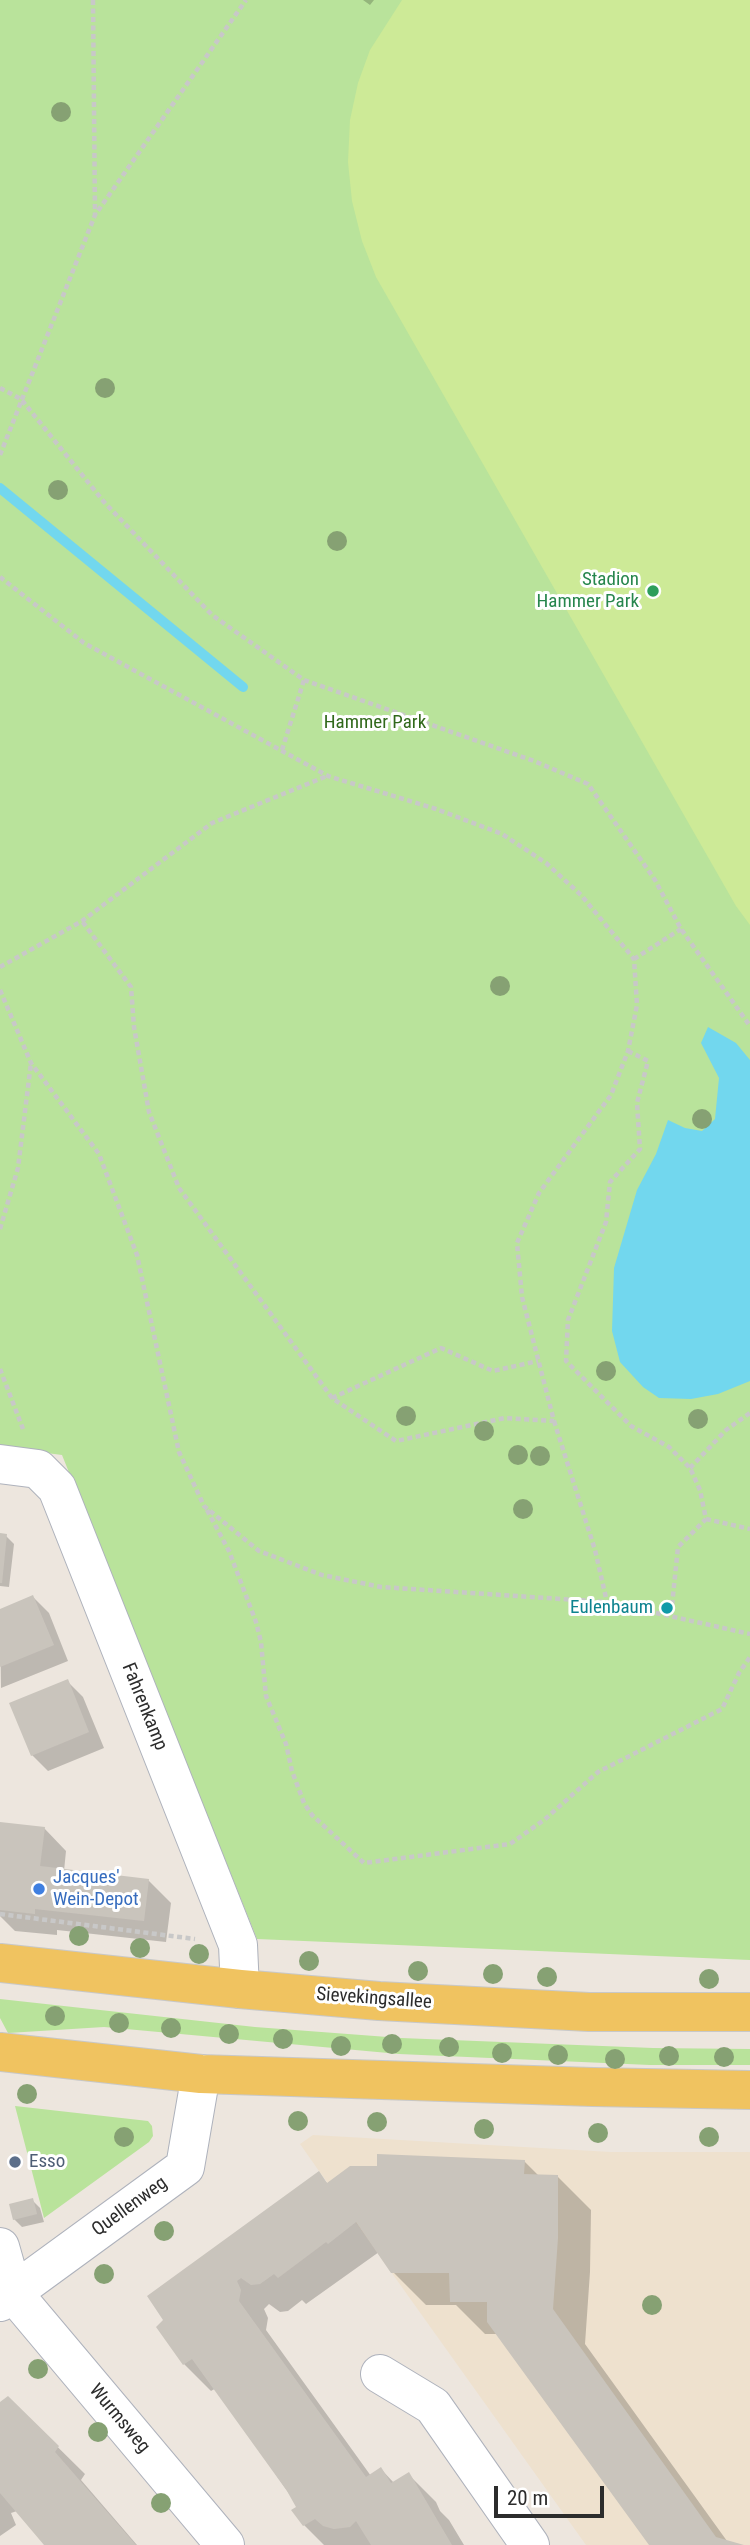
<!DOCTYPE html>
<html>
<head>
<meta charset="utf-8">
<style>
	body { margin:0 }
	#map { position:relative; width:750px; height:2545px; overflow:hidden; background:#ede6de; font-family:"Roboto Condensed",sans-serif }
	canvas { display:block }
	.scale { position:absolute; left:494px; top:2486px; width:110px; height:32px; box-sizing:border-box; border:4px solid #2c2c2c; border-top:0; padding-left:9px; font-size:21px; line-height:24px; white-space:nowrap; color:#2c2c2c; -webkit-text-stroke:5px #fff; paint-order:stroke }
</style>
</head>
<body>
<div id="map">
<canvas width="750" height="2545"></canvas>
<div class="scale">20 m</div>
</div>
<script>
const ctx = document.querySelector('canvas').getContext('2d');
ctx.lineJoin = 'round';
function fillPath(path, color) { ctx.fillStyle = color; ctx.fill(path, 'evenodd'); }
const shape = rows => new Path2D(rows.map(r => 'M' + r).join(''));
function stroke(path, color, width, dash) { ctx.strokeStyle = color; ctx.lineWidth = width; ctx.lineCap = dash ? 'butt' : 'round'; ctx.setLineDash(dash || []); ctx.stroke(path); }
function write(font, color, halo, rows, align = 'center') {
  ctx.font = font + ' "Roboto Condensed",sans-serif'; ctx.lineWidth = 6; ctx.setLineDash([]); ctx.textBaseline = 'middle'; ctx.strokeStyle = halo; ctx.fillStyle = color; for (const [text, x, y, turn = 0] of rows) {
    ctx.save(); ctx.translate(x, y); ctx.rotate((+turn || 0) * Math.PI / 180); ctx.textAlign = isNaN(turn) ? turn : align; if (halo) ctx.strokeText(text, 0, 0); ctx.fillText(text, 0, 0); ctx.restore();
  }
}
fillPath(shape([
	[313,2135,611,2152,750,2152,750,2545,586,2545,319,2171,300,2144]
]), '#eee1ce');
fillPath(shape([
	[0,0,750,0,750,1960,257,1939,62,1455,0,1447],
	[0,1999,255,2027,401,2038,653,2048,750,2049,750,2065,650,2065,399,2054,104,2027,8,2033,0,2018],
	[15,2106,148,2121,152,2126,153,2136,149,2142,44,2218]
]), '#b9e39b');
fillPath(shape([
	[402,0,750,0,750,925,736,906,376,277,362,241,352,201,348,162,350,120,358,83,370,50]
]), '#cdea97');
fillPath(shape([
	[708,1027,736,1043,750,1060,750,1381,718,1394,691,1399,659,1398,643,1387,620,1362,612,1331,614,1268,637,1190,656,1154,668,1120,685,1128,702,1131,715,1119,719,1078,701,1043]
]), '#72d7ee');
fillPath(shape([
	[363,0,374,0,370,5],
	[0,1535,6,1536,14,1544,9,1587,0,1586],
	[33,1597,49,1613,68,1661,1,1688,0,1611],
	[67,1681,83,1697,104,1748,48,1771,32,1755],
	[44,1828,66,1851,64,1871,148,1880,171,1903,166,1942,57,1930,57,1935,15,1931,0,1916,0,1839],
	[524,2161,539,2176,558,2177,591,2210,590,2272,585,2344,727,2541,740,2545,651,2545,498,2334,485,2334,456,2305,426,2305,392,2271,379,2252,306,2304,302,2300,288,2311,280,2312,269,2304,264,2309,268,2318,266,2330,371,2476,381,2469,394,2483,409,2475,436,2502,440,2511,449,2520,464,2545,324,2545,304,2525,299,2508,216,2388,211,2391,184,2364,158,2327,318,2174,328,2184],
	[32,2200,40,2208,44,2222,22,2227,14,2219],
	[8,2398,85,2474,81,2480,137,2545,46,2545,17,2511,11,2513,16,2525,0,2536,0,2404]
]), '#0003');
stroke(shape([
	[0,488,243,687]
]), '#72d7ee', 10);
fillPath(shape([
	[0,1533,7,1534,2,1583,0,1583],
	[33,1595,54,1645,0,1667,0,1609],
	[68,1679,89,1732,31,1756,9,1703],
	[0,1822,45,1827,40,1866,149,1879,144,1921,35,1909,35,1914,0,1910],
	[377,2154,525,2160,524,2174,558,2175,558,2238,553,2309,716,2537,744,2545,649,2545,487,2322,487,2302,450,2302,449,2273,391,2273,356,2222,328,2244,326,2242,278,2278,274,2274,260,2284,251,2285,241,2278,237,2281,241,2290,239,2301,366,2477,381,2467,391,2483,409,2472,452,2545,371,2545,356,2521,350,2527,334,2529,323,2526,315,2519,303,2526,291,2510,296,2507,287,2491,192,2359,183,2365,156,2327,163,2320,147,2296,319,2171,327,2183,350,2166,377,2166],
	[33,2198,37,2214,13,2220,9,2204],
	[8,2396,59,2446,55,2452,136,2545,44,2545,0,2493,0,2402]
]), '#c9c4bc');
const minor = shape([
	[0,1464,38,1469,57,1488,238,1945,240,1989],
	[0,2247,13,2293,225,2545],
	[0,2302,185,2167,201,2074],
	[380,2374,433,2406,530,2545]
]);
const major = shape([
	[0,1963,240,1989,379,2001,589,2012,750,2012],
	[0,2052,201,2074,593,2087,750,2090]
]);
stroke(minor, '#aeb2bc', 40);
stroke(major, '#c8c8c8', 40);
stroke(shape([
	[93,0,95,214],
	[0,388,21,399,104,502,212,615,304,680,534,761,588,784,655,880,681,929,750,1026],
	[0,455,95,215,246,0],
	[0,577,84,643,328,776,436,809,502,834,546,863,581,895,634,959,637,1005,628,1051,611,1095,539,1193,517,1243,522,1297,554,1421,505,1418,396,1441,332,1398,179,1188,149,1112,134,1027,131,987,82,921],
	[282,750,304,680],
	[634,959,681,929],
	[0,967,82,921,212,823,327,776],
	[0,990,31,1063,99,1154,137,1255,179,1452,204,1506,259,1551,322,1575,381,1587,607,1602,750,1634],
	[628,1051,648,1061,637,1103,640,1149,610,1182,606,1222,568,1320,566,1361,631,1426,669,1447,690,1468,700,1490,706,1519,678,1547,671,1615],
	[0,1229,18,1168,31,1063],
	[0,1369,23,1429],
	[332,1398,441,1348,493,1371,538,1361],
	[554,1421,595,1550,607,1602],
	[690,1468,726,1430,750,1413],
	[207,1510,229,1551,256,1622,261,1642,266,1696,286,1744,292,1771,304,1803,312,1815,364,1863,510,1844,544,1820,598,1772,722,1709,739,1673,750,1657],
	[706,1519,750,1529],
	[0,1914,195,1939]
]), '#c8c8c8', 4.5, [5, 3.5]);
stroke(minor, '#fff', 38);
stroke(major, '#f0c360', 38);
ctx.fillStyle = '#86a173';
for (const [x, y] of [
	[61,112],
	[105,388],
	[58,490],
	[337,541],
	[500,986],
	[702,1119],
	[606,1371],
	[406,1416],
	[698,1419],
	[484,1431],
	[518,1455],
	[540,1456],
	[523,1509],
	[79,1936],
	[140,1948],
	[199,1954],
	[309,1961],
	[418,1971],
	[493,1974],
	[547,1977],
	[709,1979],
	[55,2016],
	[119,2023],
	[171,2028],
	[229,2034],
	[283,2039],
	[392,2044],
	[341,2046],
	[449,2047],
	[502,2053],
	[558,2055],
	[669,2056],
	[724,2057],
	[615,2059],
	[27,2094],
	[298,2121],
	[377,2122],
	[484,2129],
	[598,2133],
	[124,2137],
	[709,2137],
	[164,2231],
	[104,2274],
	[652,2305],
	[38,2369],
	[98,2432],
	[161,2503]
]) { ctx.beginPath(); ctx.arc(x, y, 10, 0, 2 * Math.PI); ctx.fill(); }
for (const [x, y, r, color] of [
	[653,591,7,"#2e9e5b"],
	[667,1608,7,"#0f9aa8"],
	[39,1889,7,"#3f7fe0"],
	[15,2162,7,"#5c6f8a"]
]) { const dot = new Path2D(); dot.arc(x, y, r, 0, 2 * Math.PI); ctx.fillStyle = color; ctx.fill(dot); stroke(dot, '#fff', 2.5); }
write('19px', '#27864d', '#fff', [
	["Stadion",639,580],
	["Hammer Park",639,602]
], 'right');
write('19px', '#31691b', '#fff', [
	["Hammer Park",375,723]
]);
write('19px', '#0d838f', '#fff', [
	["Eulenbaum",653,1608]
], 'right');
write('19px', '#2c2c2c', '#fff', [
	["Fahrenkamp",144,1707,68],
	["Sievekingsallee",374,1999,4],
	["Quellenweg",130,2207,-36],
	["Wurmsweg",119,2419,50]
]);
write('19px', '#366cbe', '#fff', [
	["Jacques'",53,1878],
	["Wein-Depot",53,1900]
], 'left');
write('19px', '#4e5e75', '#fff', [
	["Esso",29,2162]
], 'left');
</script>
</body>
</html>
